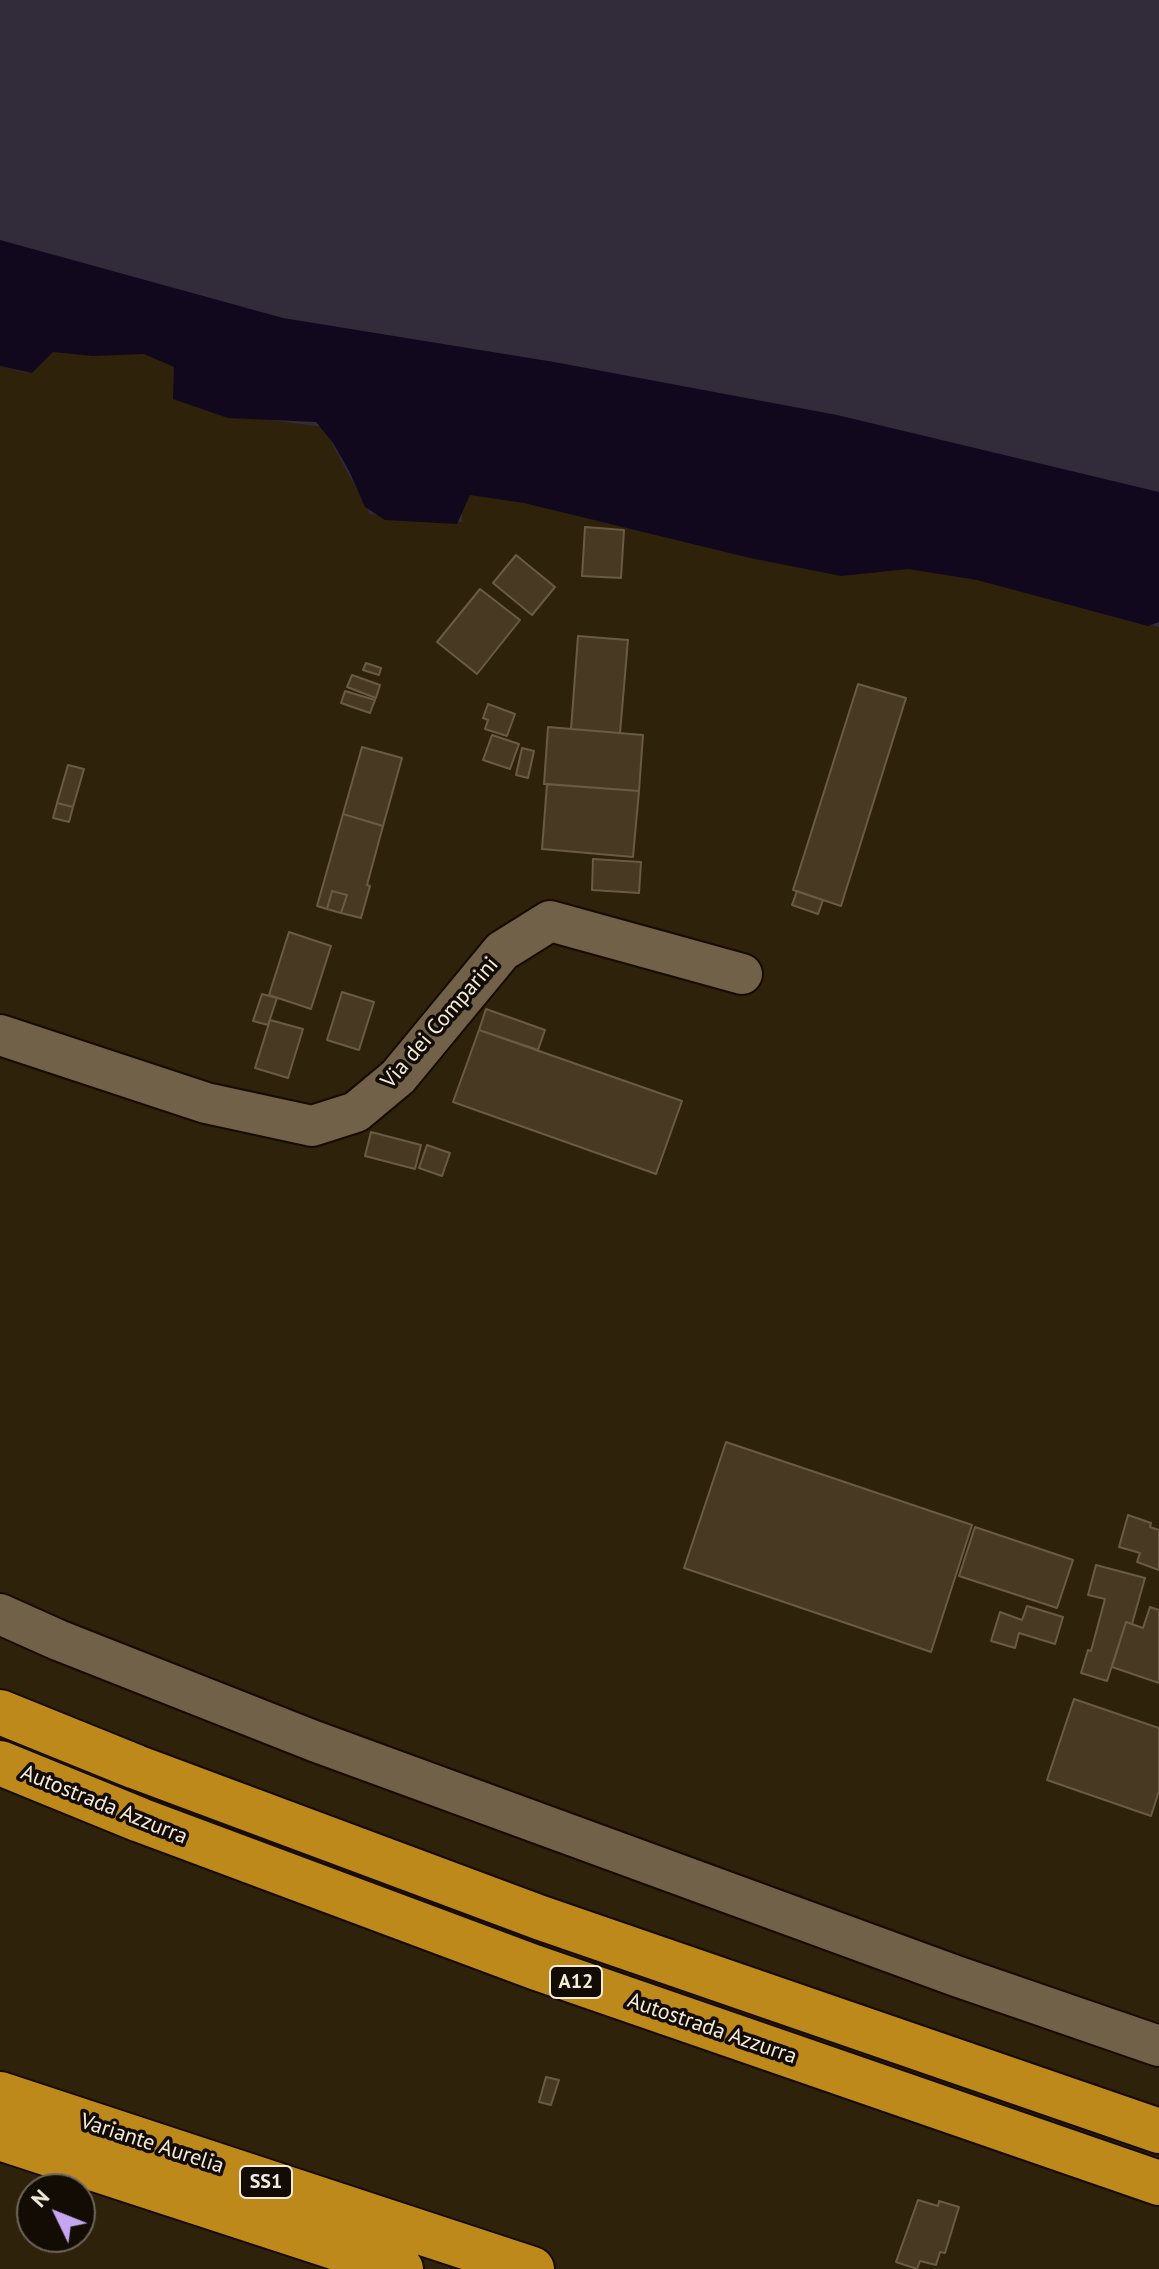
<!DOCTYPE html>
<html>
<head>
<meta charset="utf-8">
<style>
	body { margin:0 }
	#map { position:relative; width:1159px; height:2269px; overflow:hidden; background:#2f220a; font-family:"PT Sans",sans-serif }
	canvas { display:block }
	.north { position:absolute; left:16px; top:2173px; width:80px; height:80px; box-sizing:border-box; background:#120c04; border:2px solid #6c655b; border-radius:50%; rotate:313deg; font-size:22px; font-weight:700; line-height:32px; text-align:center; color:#f4ebdd }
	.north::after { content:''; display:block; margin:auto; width:28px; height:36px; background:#c5a7f1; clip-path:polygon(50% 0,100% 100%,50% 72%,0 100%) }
</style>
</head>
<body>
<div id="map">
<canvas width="1159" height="2269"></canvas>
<div class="north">N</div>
</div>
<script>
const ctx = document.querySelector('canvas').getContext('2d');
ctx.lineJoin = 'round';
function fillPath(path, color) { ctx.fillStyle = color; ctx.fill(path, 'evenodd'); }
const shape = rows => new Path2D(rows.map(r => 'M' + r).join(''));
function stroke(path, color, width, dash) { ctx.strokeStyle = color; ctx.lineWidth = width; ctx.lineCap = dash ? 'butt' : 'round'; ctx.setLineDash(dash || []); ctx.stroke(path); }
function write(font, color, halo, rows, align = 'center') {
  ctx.font = font + ' "PT Sans",sans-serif'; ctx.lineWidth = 7; ctx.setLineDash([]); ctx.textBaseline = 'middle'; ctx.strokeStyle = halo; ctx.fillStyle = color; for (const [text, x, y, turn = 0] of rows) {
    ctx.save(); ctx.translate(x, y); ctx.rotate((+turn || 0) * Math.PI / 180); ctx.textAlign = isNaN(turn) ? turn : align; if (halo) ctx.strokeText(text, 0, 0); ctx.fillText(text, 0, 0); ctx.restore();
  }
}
fillPath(shape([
	[0,0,1159,0,1159,627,1010,586,462,487,462,522,370,514,323,427,224,414,178,365,133,349,53,348,27,373,0,366]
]), '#312b3a');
fillPath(shape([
	[0,240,283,318,554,362,837,415,1159,492,1159,622,1148,626,977,580,908,569,841,576,750,558,524,503,470,495,457,524,385,520,365,507,349,471,333,443,316,422,228,418,173,399,174,367,144,354,93,356,53,352,32,373,0,366]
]), '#11081d');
const building = shape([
	[585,527,624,530,621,578,582,576,585,527],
	[516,555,555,587,532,615,493,583,516,555],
	[480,589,520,620,477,674,437,642,480,589],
	[578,636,628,640,620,733,571,729,578,636],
	[366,663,381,668,379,675,363,670,366,663],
	[352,675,380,685,376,698,347,687,352,675],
	[858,684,906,698,841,906,793,890,858,684],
	[345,691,375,700,370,713,341,703,345,691],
	[488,704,515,714,507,736,485,729,488,720,483,718,488,704],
	[548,727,643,735,639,791,544,784,548,727],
	[492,735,519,744,510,769,483,760,492,735],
	[362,747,402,758,383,826,343,814,362,747],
	[522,748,534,751,528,778,516,775,522,748],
	[68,765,84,769,73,807,57,803,68,765],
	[547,784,639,791,633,857,542,849,547,784],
	[57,803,73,807,69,822,53,818,57,803],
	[343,814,383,826,367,885,370,886,361,918,341,913,347,895,332,891,327,909,317,906,343,814],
	[593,859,641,862,639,893,592,890,593,859],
	[332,891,347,895,341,913,327,909,332,891],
	[797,891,823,900,818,914,792,905,797,891],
	[289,932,331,946,311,1009,269,995,289,932],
	[342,992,374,1002,359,1050,327,1040,342,992],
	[262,994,277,998,268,1025,253,1021,262,994],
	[486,1009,545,1030,538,1050,479,1030,486,1009],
	[270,1020,303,1029,288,1078,255,1068,270,1020],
	[479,1030,682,1101,656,1174,453,1102,479,1030],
	[371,1132,421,1145,415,1169,365,1156,371,1132],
	[427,1145,450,1153,442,1176,419,1168,427,1145],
	[726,1442,972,1525,931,1652,684,1568,726,1442],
	[1128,1515,1151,1523,1150,1527,1159,1530,1159,1570,1137,1562,1140,1553,1119,1547,1128,1515],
	[975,1527,1073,1560,1057,1608,959,1576,975,1527],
	[1096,1565,1145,1578,1132,1624,1126,1622,1107,1681,1081,1673,1088,1650,1091,1651,1105,1599,1088,1595,1096,1565],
	[1027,1606,1063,1617,1055,1644,1019,1633,1015,1648,991,1641,1000,1612,1022,1620,1027,1606],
	[1150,1607,1159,1610,1159,1683,1112,1667,1126,1622,1143,1628,1150,1607],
	[1074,1699,1159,1728,1159,1791,1151,1816,1047,1780,1074,1699],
	[546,2077,559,2080,551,2105,539,2102,546,2077],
	[918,2200,938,2206,939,2201,959,2207,945,2253,940,2252,936,2265,920,2261,917,2269,896,2262,918,2200]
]);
fillPath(building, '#483a22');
stroke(building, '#6a5b43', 2);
const street = shape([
	[0,1035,206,1103,312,1126,356,1112,398,1077,502,951,550,921,742,974],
	[0,1614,58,1640,314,1741,956,1976,1159,2046]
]);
const highway = shape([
	[0,1712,136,1767,541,1918,1159,2131],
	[0,1763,140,1820,534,1967,1159,2183],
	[0,2094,532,2269],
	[0,2138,401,2269]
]);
stroke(street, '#170b00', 44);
stroke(highway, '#170b00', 48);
stroke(street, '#706148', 40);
stroke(highway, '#bd891b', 44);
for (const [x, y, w] of [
	[576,1982,52],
	[266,2182,52]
]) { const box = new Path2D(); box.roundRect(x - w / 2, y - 16, w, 32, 6); ctx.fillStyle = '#120c04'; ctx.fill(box); stroke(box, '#f4ebdd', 2); }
write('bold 20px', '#f4ebdd', null, [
	["A12",576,1982],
	["SS1",266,2182]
]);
write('22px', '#f4ebdd', '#120c04', [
	["Via dei Comparini",440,1023,-49],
	["Autostrada Azzurra",104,1805,22],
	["Autostrada Azzurra",712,2029,19],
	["Variante Aurelia",152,2144,18]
]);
</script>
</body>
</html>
